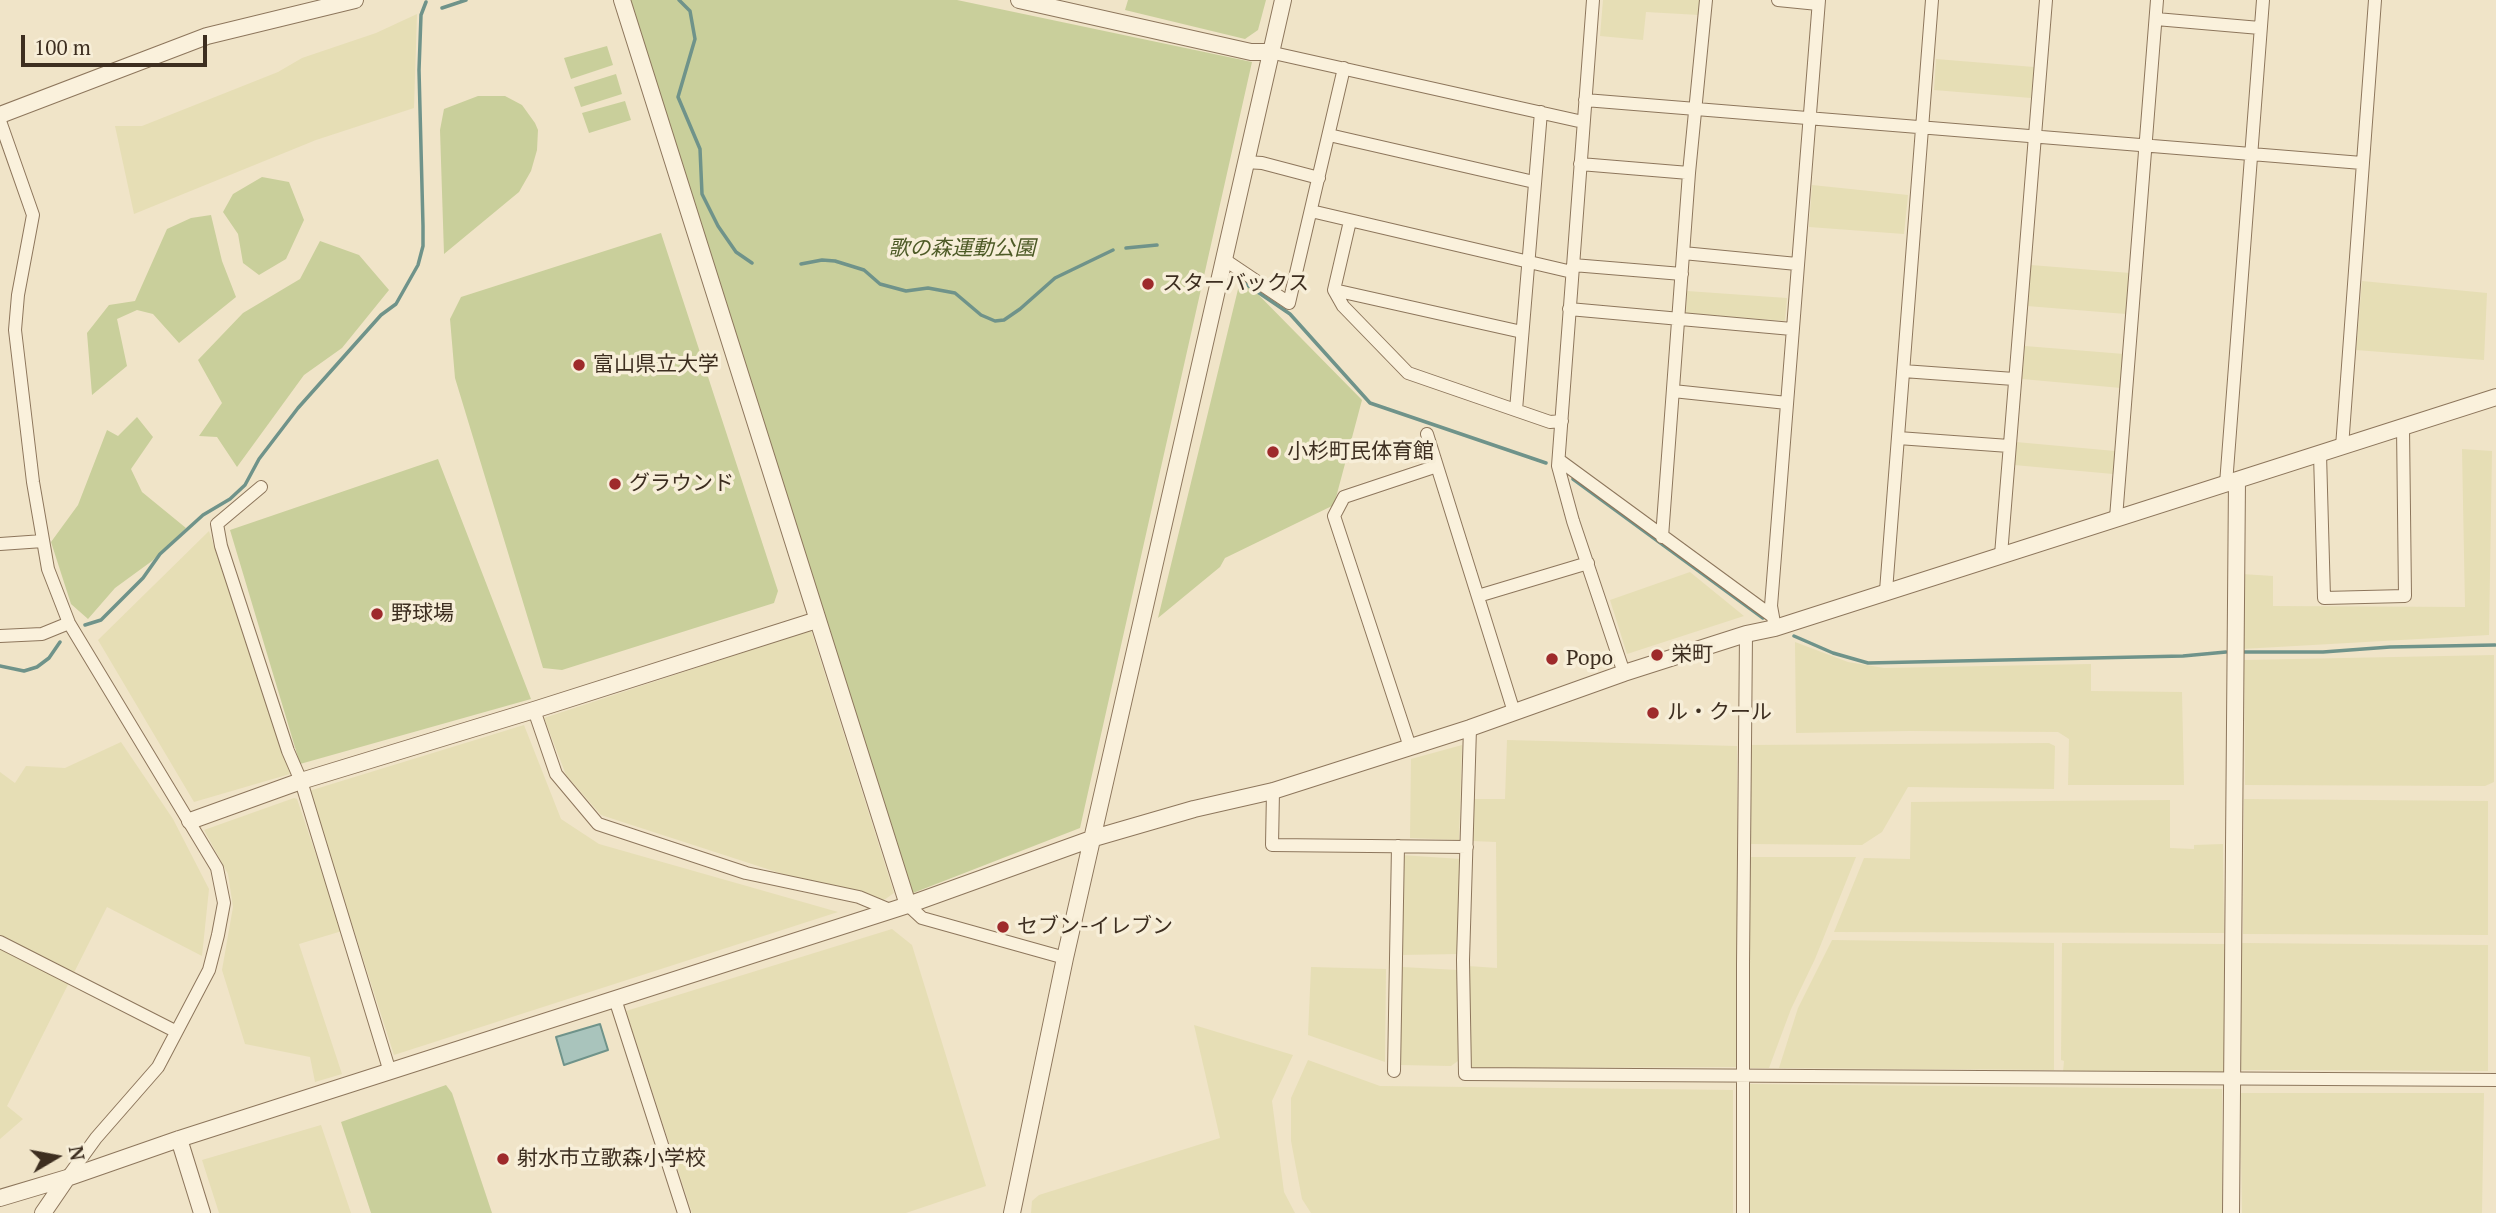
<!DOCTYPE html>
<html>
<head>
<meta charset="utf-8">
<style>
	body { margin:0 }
	#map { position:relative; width:2496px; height:1213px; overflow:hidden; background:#f0e4c8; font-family:"PT Serif",serif }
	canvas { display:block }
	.north { position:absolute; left:21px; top:1122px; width:70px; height:70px; -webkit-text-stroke:5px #f7eed8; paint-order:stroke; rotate:80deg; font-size:19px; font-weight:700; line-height:28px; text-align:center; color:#3d2e20 }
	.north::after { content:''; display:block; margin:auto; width:24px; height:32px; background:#3d2e20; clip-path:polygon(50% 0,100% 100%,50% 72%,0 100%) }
	.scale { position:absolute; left:21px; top:35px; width:186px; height:32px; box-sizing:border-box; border:4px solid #3d2e20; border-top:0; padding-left:9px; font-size:21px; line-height:24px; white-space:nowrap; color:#3d2e20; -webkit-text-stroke:5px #f7eed8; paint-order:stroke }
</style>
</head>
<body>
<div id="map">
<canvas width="2496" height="1213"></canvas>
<div class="north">N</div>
<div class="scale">100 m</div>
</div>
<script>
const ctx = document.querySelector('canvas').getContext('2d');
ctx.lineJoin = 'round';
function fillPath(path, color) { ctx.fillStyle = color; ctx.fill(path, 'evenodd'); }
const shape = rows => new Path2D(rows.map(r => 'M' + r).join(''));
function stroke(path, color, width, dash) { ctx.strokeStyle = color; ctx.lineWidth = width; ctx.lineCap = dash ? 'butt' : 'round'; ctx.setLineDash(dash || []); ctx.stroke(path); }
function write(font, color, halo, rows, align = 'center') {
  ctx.font = font + ' "PT Serif","Noto Sans JP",serif'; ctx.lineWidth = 7; ctx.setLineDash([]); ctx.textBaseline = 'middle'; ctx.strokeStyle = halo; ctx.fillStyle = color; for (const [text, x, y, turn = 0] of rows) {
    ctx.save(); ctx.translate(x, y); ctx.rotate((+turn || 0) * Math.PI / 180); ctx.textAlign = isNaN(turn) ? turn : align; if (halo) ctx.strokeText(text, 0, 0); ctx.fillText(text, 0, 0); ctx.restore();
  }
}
fillPath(shape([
	[1603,0,1700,0,1699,15,1646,12,1643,40,1600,36],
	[417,14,414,108,316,140,134,214,115,126,142,126,278,72,302,58,376,33],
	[1936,59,2034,67,2031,98,1934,90],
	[1812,185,1908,195,1904,234,1809,227],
	[2031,265,2130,273,2126,314,2027,306],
	[2362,281,2487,293,2484,360,2356,350],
	[1687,291,1787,298,1785,321,1686,313],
	[2025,346,2124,354,2121,388,2022,379],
	[2016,442,2115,451,2113,474,2014,465],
	[2462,449,2492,451,2489,635,2242,649,2242,574,2273,576,2273,606,2465,607],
	[209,531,290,774,194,802,98,640],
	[1690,572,1744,616,1627,654,1610,600],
	[811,630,894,893,884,900,795,878,601,815,566,775,544,718],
	[1795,642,1848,662,1884,668,2091,664,2091,691,2182,692,2184,785,2068,785,2069,739,2058,732,1910,731,1796,733],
	[2494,655,2494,782,2485,786,2245,785,2244,660],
	[524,725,561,819,599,844,838,912,394,1055,309,791],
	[1507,740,1737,746,1737,1067,1470,1068,1468,966,1497,968,1496,842,1472,841,1472,799,1505,799],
	[121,742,173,819,209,889,202,956,107,907,7,1106,23,1119,0,1139,0,772,15,783,26,766,65,768],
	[2049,743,2055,746,2054,789,1908,787,1882,832,1862,845,1748,844,1748,745],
	[1462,745,1459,840,1410,838,1411,759],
	[294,798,297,799,342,931,299,944,342,1074,315,1082,310,1057,245,1044,222,970,233,907,228,874,204,830],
	[2244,799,2488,801,2488,935,2243,934],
	[2170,800,2170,848,2194,849,2194,845,2223,844,2224,933,1834,932,1864,858,1910,859,1911,802],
	[1401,855,1461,859,1459,954,1400,955],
	[1749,857,1856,857,1815,959,1791,1009,1769,1068,1748,1068],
	[892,929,912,945,986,1186,906,1213,692,1213,626,1011],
	[1832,940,2054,943,2054,1070,1779,1068,1798,1008],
	[2062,943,2227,944,2227,1072,2063,1072,2064,1061,2061,1060],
	[2241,943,2488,945,2488,1071,2241,1070],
	[1311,967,1386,969,1385,1062,1308,1035],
	[1402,967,1458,970,1458,1061,1451,1066,1399,1065],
	[1194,1025,1293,1055,1272,1101,1284,1192,1295,1213,1031,1213,1032,1201,1039,1195,1220,1138],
	[1308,1060,1380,1086,1733,1090,1733,1213,1311,1213,1302,1199,1291,1141,1291,1098],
	[1749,1084,2222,1089,2222,1213,1748,1213],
	[2240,1093,2484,1093,2482,1213,2242,1213],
	[321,1125,351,1213,219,1213,202,1160]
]), '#e6deb5');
fillPath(shape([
	[628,0,957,0,1252,62,1080,828,913,893,686,189],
	[1128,0,1266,0,1258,30,1245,39,1125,10],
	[607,46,613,65,571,79,564,58],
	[616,74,622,94,581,107,574,87],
	[478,96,505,96,522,105,535,123,538,130,537,150,531,171,519,192,444,254,440,130,444,109],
	[625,101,631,120,589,133,582,113],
	[262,177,289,182,304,220,286,259,259,275,243,263,238,234,223,212,233,194],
	[211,215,222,261,236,297,179,343,153,314,137,310,117,319,127,366,92,395,87,333,109,305,135,301,167,229,191,218],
	[661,233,778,591,774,603,562,670,543,668,455,378,450,319,461,297],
	[320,241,359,255,389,290,342,348,304,375,237,467,217,437,199,436,222,403,198,360,243,313,300,279],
	[1241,277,1362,400,1334,505,1225,558,1220,567,1158,618],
	[137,417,153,437,131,469,142,492,186,528,152,561,115,588,88,619,71,604,51,542,78,505,107,430,118,436],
	[438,459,531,699,300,764,230,530],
	[446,1085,452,1093,492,1213,371,1213,341,1122]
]), '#c9cf9b');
const water = shape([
	[600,1024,608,1050,564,1065,556,1037,600,1024]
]);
fillPath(water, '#a9c4bc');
stroke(water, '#6f938a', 2);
stroke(shape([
	[679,0,690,11,695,39,678,97,700,149,702,194,718,226,736,252,752,263],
	[442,8,466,0],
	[1126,248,1157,245],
	[801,264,822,260,835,261,864,270,880,284,906,291,928,288,955,293,981,315,995,321,1004,320,1020,309,1055,278,1113,250],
	[1240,280,1290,314,1370,403,1546,463],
	[1573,479,1763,618],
	[85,625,101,620,143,578,160,554,203,515,230,499,245,485,259,459,298,408,381,315,396,304,418,265,423,246,423,226,419,70,421,15,426,2],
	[1794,636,1833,653,1868,663,2183,656,2226,652],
	[2243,652,2323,652,2390,647,2495,645],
	[0,666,24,671,37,667,49,658,60,642]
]), '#6f938a', 3.5);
const minor = shape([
	[1593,0,1558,466,1573,521,1624,673],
	[1778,0,1818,4],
	[2156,19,2260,28],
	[1269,52,1583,122],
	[1585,100,2362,163],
	[0,121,33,215,18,295,15,330,33,482,48,569,69,623,217,868,224,903,218,935,209,970,158,1067,96,1138,67,1178],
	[1329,135,1534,182],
	[1245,162,1262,163,1319,178],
	[1580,164,1689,173],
	[1311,211,1572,272],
	[1350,221,1334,290,1343,306,1408,373,1550,422,1562,421],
	[1683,253,1797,264],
	[1225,260,1289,303,1344,68],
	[1573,265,1682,274],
	[1334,290,1522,332],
	[1569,309,1792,329],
	[1903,371,2014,379],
	[1673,391,1787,403],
	[1516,410,1541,112],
	[1427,434,1514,712],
	[1898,438,2009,446],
	[2342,447,2375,0],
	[2320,454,2324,598,2405,596,2403,427],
	[1559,460,1772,616],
	[2226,484,2263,0],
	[261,487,217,524,221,546,288,751,301,781,390,1072],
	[2116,518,2157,0],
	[1662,537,1689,173,1706,0],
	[0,544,43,541],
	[2001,555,2046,0],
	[1886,591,1932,0],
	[1478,596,1588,563],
	[1775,628,1771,606,1819,0],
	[0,636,42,634,69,623],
	[534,710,556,774,598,824,746,873,859,897,890,910],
	[1470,728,1463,960,1465,1074,2496,1080],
	[1410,747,1334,516,1344,497,1437,466],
	[1273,791,1272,845,1467,847],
	[908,905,922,918,1065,958],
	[0,942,175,1031],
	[615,999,684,1213],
	[1394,1071,1398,846],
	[1743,1213,1743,964,1746,634]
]);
const tertiary = shape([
	[622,0,908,905],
	[1019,0,1251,52,1269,52],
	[0,115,207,36,355,0],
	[190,821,301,781,534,710,817,620],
	[179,1139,202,1213],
	[0,1198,67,1178,179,1139,908,905,1094,838,1194,809,1273,791,1470,728,1624,673,1746,634,1775,628,2496,397],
	[43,1213,67,1178],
	[1012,1213,1065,958,1283,0],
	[2231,1213,2237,480]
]);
stroke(minor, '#8d765c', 14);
stroke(tertiary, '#8d765c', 18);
stroke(minor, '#faf1dc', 12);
stroke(tertiary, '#faf1dc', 16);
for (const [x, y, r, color] of [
	[1148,284,7,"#9e2a2b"],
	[579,365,7,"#9e2a2b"],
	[1273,452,7,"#9e2a2b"],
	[615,484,7,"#9e2a2b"],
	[377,614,7,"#9e2a2b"],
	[1657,655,7,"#9e2a2b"],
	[1552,659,7,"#9e2a2b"],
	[1653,713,7,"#9e2a2b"],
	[1003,927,7,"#9e2a2b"],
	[503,1159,7,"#9e2a2b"]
]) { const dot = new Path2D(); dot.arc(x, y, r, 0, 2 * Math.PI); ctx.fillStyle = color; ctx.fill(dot); stroke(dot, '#f7eed8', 2.5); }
write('italic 21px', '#4d5a26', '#f7eed8', [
	["歌の森運動公園",962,249]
]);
write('21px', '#3d2e20', '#f7eed8', [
	["スターバックス",1162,284],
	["富山県立大学",593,365],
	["小杉町民体育館",1287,452],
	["グラウンド",629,484],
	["野球場",391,614],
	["栄町",1671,655],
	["Popo",1566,659],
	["ル・クール",1667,713],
	["セブン-イレブン",1017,927],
	["射水市立歌森小学校",517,1159]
], 'left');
</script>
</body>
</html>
